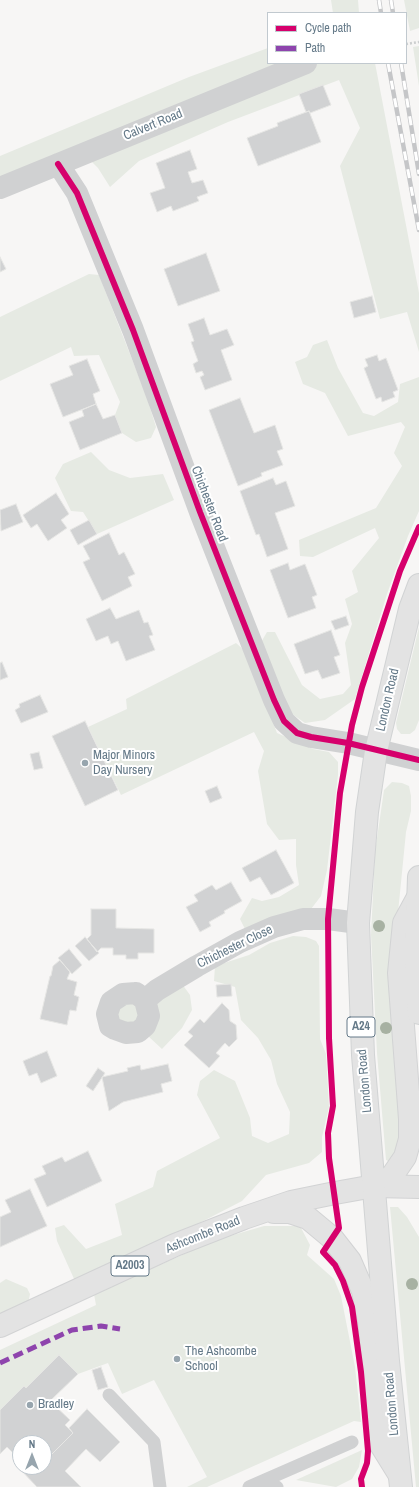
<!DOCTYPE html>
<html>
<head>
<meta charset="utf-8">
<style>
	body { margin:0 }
	#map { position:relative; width:419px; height:1487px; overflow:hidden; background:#f7f6f5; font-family:"Archivo Narrow",sans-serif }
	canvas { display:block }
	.legend { position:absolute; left:267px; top:12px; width:140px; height:52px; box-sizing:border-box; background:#fff; border:1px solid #c1c9cf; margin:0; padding:5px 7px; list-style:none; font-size:12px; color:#647988 }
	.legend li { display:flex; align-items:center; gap:8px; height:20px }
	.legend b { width:20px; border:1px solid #c1c9cf }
	.north { position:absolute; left:12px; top:1435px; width:40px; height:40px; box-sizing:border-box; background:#fff; border:1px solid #c1c9cf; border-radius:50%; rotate:0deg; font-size:11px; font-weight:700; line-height:16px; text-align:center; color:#647988 }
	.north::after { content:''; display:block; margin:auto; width:14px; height:18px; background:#97a5ae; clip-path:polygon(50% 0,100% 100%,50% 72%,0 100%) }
</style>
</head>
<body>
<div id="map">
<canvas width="419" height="1487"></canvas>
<ul class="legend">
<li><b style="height:5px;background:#d6006c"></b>Cycle path</li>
<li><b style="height:5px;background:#8e44ad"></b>Path</li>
</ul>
<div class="north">N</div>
</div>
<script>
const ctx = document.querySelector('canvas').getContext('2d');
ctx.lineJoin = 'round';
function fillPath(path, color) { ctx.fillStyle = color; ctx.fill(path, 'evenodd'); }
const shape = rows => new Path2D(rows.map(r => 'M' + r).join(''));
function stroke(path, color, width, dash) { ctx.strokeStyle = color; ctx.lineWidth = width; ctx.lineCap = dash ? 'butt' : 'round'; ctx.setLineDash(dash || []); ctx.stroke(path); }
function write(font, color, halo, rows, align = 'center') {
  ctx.font = font + ' "Archivo Narrow",sans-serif'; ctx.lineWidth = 4; ctx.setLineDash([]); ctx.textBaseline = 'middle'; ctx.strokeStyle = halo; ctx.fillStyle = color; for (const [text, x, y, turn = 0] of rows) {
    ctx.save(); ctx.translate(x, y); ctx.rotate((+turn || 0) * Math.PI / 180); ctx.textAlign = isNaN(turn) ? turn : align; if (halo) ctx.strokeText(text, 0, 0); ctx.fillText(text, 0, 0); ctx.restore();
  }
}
fillPath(shape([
	[331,0,358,0,359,13,333,13],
	[404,0,419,0,419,28,410,31],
	[419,46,419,86,413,47],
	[268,48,268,63,375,63,419,293,419,352,407,312,380,319,340,166,360,128,339,80,228,122,139,161,110,187,98,168,78,148,0,177,0,156,189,77],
	[89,274,99,275,146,395,156,427,151,438,136,442,122,433,115,415,120,402,99,355,74,356,71,347,0,381,0,317],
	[327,340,338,368,363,413,374,416,398,402,400,384,419,377,419,511,408,536,387,594,355,699,325,720,305,723,285,709,260,644,267,632,275,632,302,685,320,699,343,694,351,685,345,643,352,624,345,599,358,592,352,571,379,538,375,528,313,557,300,556,299,540,376,508,402,466,394,453,405,427,401,422,348,436,325,393,303,384,295,362,307,357,313,345],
	[91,452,109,470,130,478,163,474,174,500,97,534,83,512,71,511,55,478,63,464],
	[419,627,419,720,415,730,410,734,401,734,397,729,396,723],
	[236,643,246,652,277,733,313,749,329,752,338,762,338,775,327,870,321,896,311,909,245,929,240,919,252,898,262,901,279,897,299,885,296,865,296,839,279,840,267,824,258,771,264,751,254,732,121,795,88,727,127,709,126,699],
	[392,782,402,783,409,786,411,796,411,811,406,832,393,963,401,1136,392,1163,386,1160,377,1053,371,935,375,852,384,790],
	[293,936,306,937,316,941,319,946,320,1039,326,1054,329,1107,322,1137,322,1152,309,1163,266,1175,242,1201,155,1246,75,1281,57,1241,55,1228,64,1225,86,1249,122,1235,115,1204,153,1187,157,1171,220,1138,197,1095,200,1081,214,1070,235,1081,250,1118,252,1136,268,1143,289,1134,290,1112,277,1084,271,1060,258,1038,241,1020,235,987,214,981,215,966,249,955,270,943],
	[182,984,190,995,192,1010,182,1028,162,1049,148,1036,154,1002],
	[133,1000,142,1013,131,1026,114,1018,120,1001],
	[390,1207,398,1207,407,1217,419,1237,419,1487,416,1487],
	[264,1226,300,1226,310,1245,307,1255,334,1279,341,1296,355,1367,361,1422,354,1421,207,1487,187,1487,207,1477,154,1380,122,1394,108,1363,78,1374,59,1355,26,1388,24,1386,0,1410,0,1350,96,1305,94,1294,216,1240],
	[6,1279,27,1288,30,1294,28,1304,0,1316,0,1283],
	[362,1450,359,1467,352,1479,336,1487,296,1480]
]), '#e6eae3');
const building = shape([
	[323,85,331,105,310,113,309,111,306,112,299,94,323,85],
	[309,111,321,142,258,166,247,138,278,126,277,123,309,111],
	[190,150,197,169,188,172,192,183,203,180,208,193,197,197,199,201,173,211,171,206,157,212,150,193,165,188,156,163,190,150],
	[206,253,220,291,178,306,164,269,206,253],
	[0,257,6,269,0,272,0,257],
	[372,296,376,312,354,318,350,302,372,296],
	[204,318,210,335,227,329,234,345,221,350,232,380,205,390,200,377,204,375,202,371,196,373,193,364,198,361,191,342,194,341,188,324,204,318],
	[377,355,379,361,386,358,398,390,393,392,395,397,382,402,381,397,376,399,364,368,368,366,365,359,377,355],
	[87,359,100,391,93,394,96,404,63,417,50,384,73,375,69,366,87,359],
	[240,398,254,433,275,425,283,449,277,451,283,465,261,473,262,476,238,486,209,410,240,398],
	[96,404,103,419,115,415,122,433,80,450,69,422,84,416,82,410,96,404],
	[273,478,276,485,286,481,295,506,275,513,288,549,267,557,259,534,256,535,240,491,273,478],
	[56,493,69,514,61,520,67,528,48,541,37,524,31,528,23,515,56,493],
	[16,504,23,522,1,531,0,510,16,504],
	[89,520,97,534,78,545,70,530,89,520],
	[109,533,119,555,124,552,135,574,128,577,132,586,102,601,83,562,90,559,83,546,109,533],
	[288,563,290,570,305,564,317,595,312,597,316,608,288,618,270,570,288,563],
	[110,608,116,619,139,610,144,623,148,622,153,635,149,636,155,650,126,661,118,641,111,644,108,636,96,641,86,619,110,608],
	[346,616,349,625,335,630,331,621,346,616],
	[331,630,340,655,334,657,340,673,322,679,318,670,305,674,294,644,331,630],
	[2,662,8,677,0,680,0,663,2,662],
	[40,695,48,712,21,723,15,710,20,707,19,704,40,695],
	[85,721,118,790,85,806,52,736,85,721],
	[39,752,43,768,34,770,30,754,39,752],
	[217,786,222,798,210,803,205,791,217,786],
	[276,850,294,883,271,895,260,877,250,882,242,868,276,850],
	[231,882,242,901,224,911,225,913,209,922,211,926,200,932,186,907,198,901,194,895,212,885,216,890,231,882],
	[91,909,116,909,116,928,154,929,154,953,138,953,138,959,126,959,126,955,113,955,113,948,101,948,97,952,87,939,91,935,91,909],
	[85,937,99,953,89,961,75,946,85,937],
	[69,949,82,965,72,974,58,958,69,949],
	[60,960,70,972,67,979,77,982,74,995,79,997,76,1011,70,1010,67,1025,40,1019,50,976,51,976,53,966,60,960],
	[231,984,232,996,217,997,216,985,231,984],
	[222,1003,229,1010,230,1021,236,1025,237,1039,229,1047,225,1043,216,1053,220,1056,209,1068,184,1045,193,1036,188,1032,200,1019,204,1023,222,1003],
	[47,1051,57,1076,41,1083,37,1073,29,1076,23,1061,47,1051],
	[168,1064,172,1081,161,1084,163,1092,123,1102,109,1111,102,1077,128,1071,127,1068,140,1065,141,1070,168,1064],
	[98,1068,105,1073,93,1091,86,1086,98,1068],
	[88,1151,102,1181,47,1207,34,1179,46,1174,42,1166,62,1157,65,1162,88,1151],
	[30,1189,47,1226,0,1247,0,1217,11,1212,5,1200,30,1189],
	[59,1355,78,1374,50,1401,70,1420,65,1425,73,1433,47,1459,44,1456,44,1443,20,1443,20,1460,7,1447,0,1454,0,1410,24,1386,26,1388,59,1355],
	[101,1367,108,1387,98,1390,92,1370,101,1367],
	[87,1409,120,1442,100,1462,86,1449,65,1471,81,1487,37,1487,18,1467,20,1465,20,1467,44,1467,44,1456,47,1459,73,1433,69,1428,87,1409]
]);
fillPath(building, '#d1d2d3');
stroke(building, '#e6e6e4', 1);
const primary = shape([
	[374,1186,392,1176,405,1157,410,1139,410,1119,399,973,404,923,417,899],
	[274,1212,290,1212,308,1218,332,1238,350,1261,363,1291,369,1321,381,1445,399,1474],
	[0,1326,175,1245,244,1218,291,1202,335,1193,374,1186,419,1187]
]);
const trunk = shape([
	[419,877,416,961,419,1013],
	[401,1487,388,1361,363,1055,358,923,367,812,376,751,410,609,419,585]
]);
stroke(primary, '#d2d3d4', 24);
stroke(trunk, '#d1d3d4', 24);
stroke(shape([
	[406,44,419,42]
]), '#cccecf', 2.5, [2, 2]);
stroke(shape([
	[109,1395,154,1442,160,1487],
	[265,1480,352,1442],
	[249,1487,265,1480,277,1487]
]), '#d0d1d2', 13);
stroke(shape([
	[58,164,77,193,133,330,200,512,274,700,284,721,297,733,311,737,348,743,419,760],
	[0,188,306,63],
	[136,993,145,1000,149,1016,145,1026,138,1032,126,1033,115,1029,110,1026,107,1014,111,1002,123,994,136,993],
	[145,1000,157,990,197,966,240,942,274,927,303,919,328,919,358,923]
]), '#d0d1d2', 22);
stroke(primary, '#e3e3e3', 22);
stroke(trunk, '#e3e3e3', 22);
const rail = shape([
	[379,0,381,13],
	[391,0,393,13],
	[388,63,419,230],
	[401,63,419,174]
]);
stroke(rail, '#c5c6c8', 4.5);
stroke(rail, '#fff', 3, [9]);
stroke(shape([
	[0,1363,72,1330,101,1326,120,1329]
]), '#8e44ad', 5, [10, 5]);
stroke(shape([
	[58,164,77,193,133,330,200,512,274,700,284,721,297,733,311,737,348,743,419,760],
	[362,1487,361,1479,367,1463,368,1451,361,1372,352,1307,343,1281,335,1265,323,1252,339,1228,329,1158,328,1133,333,1106,329,1038,328,919,340,793,352,725,362,687,400,571,419,527]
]), '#d6006c', 6);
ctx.fillStyle = '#a7b1a2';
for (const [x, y] of [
	[379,926],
	[386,1028],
	[412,1284]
]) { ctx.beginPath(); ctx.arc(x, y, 6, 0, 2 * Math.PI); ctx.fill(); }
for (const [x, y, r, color] of [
	[85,763,4,"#97a5ae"],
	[177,1359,4,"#97a5ae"],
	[30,1405,4,"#97a5ae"]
]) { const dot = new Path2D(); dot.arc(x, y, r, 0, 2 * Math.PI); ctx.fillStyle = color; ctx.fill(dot); stroke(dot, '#fff', 1.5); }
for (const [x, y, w] of [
	[361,1027,28],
	[130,1266,38]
]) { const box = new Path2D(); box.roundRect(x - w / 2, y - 10, w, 20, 3); ctx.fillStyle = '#fff'; ctx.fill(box); stroke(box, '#647988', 1); }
write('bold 12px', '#647988', null, [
	["A24",361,1027],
	["A2003",130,1266]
]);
write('13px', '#647988', '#fff', [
	["Calvert Road",153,125,-22],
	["Chichester Road",209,504,69],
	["London Road",388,700,-77],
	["Chichester Close",235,947,-26],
	["London Road",365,1081,-95],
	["Ashcombe Road",203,1235,-22],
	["London Road",392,1404,-95]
]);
write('13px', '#647988', '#fff', [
	["Major Minors",93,756],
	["Day Nursery",93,771],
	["The Ashcombe",185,1352],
	["School",185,1367],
	["Bradley",38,1405]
], 'left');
</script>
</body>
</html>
